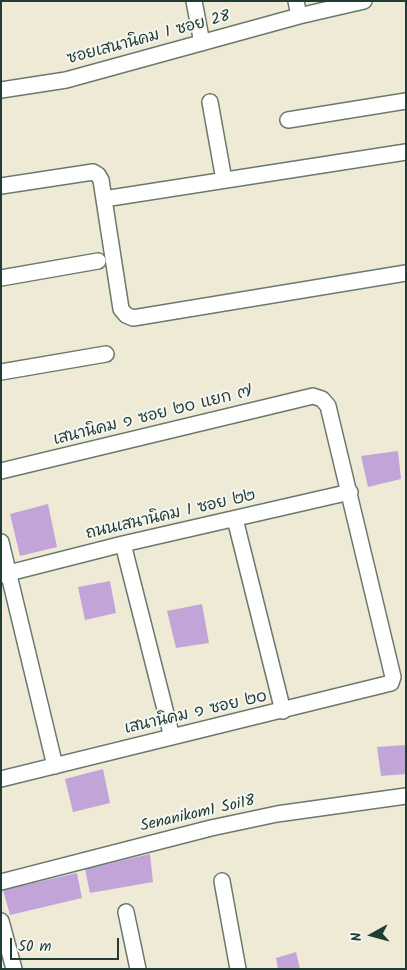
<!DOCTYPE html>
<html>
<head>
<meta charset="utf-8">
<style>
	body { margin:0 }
	#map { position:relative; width:407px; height:970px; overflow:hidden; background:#efead5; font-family:Kalam,sans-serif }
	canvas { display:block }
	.frame { position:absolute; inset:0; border:2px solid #1f3d34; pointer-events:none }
	.north { position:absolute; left:347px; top:910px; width:50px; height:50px; -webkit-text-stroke:4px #f6f6f2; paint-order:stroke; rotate:263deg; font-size:14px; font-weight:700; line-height:20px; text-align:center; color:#1f3d34 }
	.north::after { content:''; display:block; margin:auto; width:18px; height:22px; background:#1f3d34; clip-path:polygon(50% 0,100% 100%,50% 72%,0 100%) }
	.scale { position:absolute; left:10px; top:938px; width:109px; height:22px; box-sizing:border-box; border:2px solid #1f3d34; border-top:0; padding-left:6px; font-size:15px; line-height:18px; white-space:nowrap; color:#1f3d34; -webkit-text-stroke:4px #f6f6f2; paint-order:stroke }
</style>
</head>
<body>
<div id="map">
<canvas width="407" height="970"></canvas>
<div class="frame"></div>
<div class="north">N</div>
<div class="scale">50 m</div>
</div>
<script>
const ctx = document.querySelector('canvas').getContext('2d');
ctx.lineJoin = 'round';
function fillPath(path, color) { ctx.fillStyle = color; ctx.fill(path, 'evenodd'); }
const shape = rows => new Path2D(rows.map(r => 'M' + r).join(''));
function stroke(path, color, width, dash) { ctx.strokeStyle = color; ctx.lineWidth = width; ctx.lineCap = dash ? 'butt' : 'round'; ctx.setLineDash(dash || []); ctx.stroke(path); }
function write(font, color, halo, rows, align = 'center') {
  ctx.font = font + ' Kalam,"Playpen Sans Thai",sans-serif'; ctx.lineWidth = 4; ctx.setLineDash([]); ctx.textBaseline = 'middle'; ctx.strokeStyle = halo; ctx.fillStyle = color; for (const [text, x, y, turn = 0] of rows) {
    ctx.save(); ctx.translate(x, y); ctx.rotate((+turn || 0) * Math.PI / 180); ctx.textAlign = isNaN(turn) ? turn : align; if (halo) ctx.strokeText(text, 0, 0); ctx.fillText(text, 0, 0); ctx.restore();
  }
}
fillPath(shape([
	[398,451,401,479,368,487,361,456],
	[48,504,57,547,20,556,10,514],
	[110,581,116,613,85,620,78,587],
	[202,604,209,643,176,648,167,611],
	[406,745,406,774,381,776,377,747],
	[103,769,110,803,73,812,65,779],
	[150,854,153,882,90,893,85,869],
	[77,873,82,898,10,915,3,890],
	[296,952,300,969,278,969,276,958]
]), '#c2a4d9');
const minor = shape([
	[194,1,202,43],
	[296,1,299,16],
	[1,90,66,80,299,16,364,1],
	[210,102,224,180],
	[288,120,406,101],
	[1,186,93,172,98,175,101,180,121,309,126,315,133,318,406,273],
	[104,199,406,152],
	[1,278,98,261],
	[1,372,106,354],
	[1,471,313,396,322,399,328,406,393,677,391,683,1,779],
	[235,519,283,711],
	[1,542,55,766],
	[123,544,172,737],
	[1,575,123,544,350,492],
	[222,881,238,969],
	[1,882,211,828,277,814,406,796],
	[126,912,138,969],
	[1,921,14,969]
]);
stroke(minor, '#687a6c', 18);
stroke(minor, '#fff', 15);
write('16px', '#1f3d34', '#f6f6f2', [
	["ซอยเสนานิคม 1 ซอย 28",149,39,-15],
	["เสนานิคม ๑ ซอย ๒๐ แยก ๗",153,417,-14],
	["ถนนเสนานิคม 1 ซอย ๒๒",171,516,-13],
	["เสนานิคม ๑ ซอย ๒๐",196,714,-13],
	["Senanikom1 Soi18",198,815,-13]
]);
</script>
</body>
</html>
